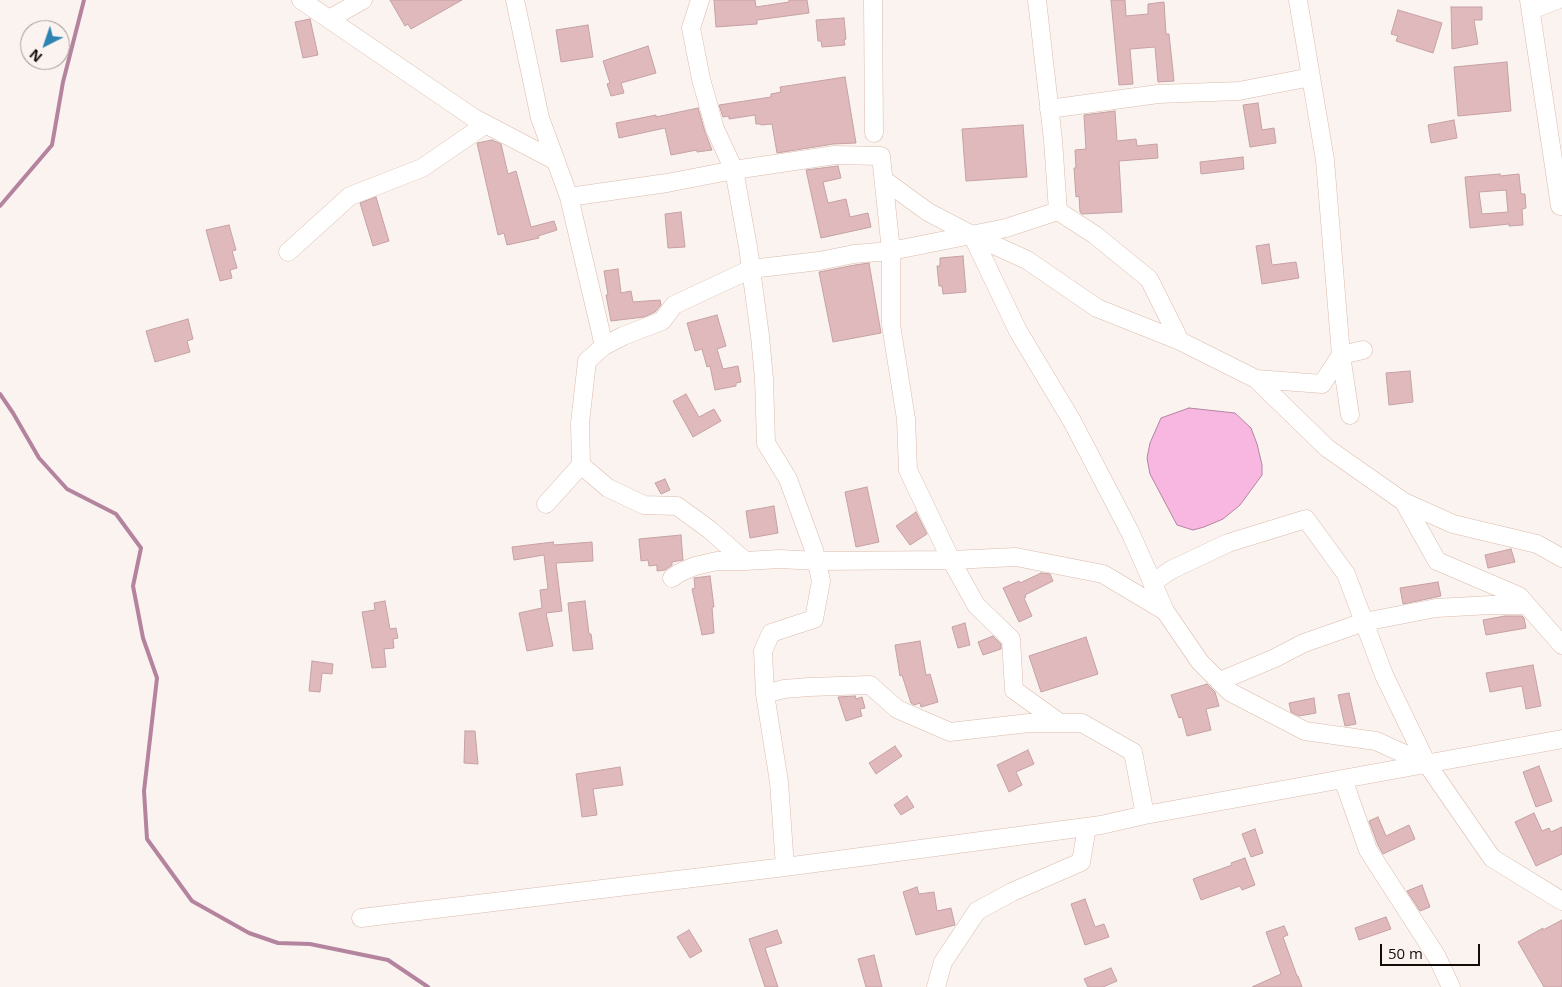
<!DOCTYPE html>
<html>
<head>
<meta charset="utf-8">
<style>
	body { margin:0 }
	#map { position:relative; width:1562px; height:987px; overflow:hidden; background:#faf3f0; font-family:"Open Sans",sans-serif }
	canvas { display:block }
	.north { position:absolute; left:20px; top:20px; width:50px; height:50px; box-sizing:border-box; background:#faf3f0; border:1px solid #9f9792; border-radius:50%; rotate:221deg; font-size:14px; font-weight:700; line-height:20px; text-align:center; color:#160c06 }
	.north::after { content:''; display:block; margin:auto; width:18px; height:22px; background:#2d83b2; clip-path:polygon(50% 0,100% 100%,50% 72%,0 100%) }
	.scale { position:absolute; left:1380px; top:944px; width:100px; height:22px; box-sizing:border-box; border:2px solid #160c06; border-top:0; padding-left:6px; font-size:15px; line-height:18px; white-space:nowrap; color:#160c06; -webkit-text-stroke:4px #faf3f0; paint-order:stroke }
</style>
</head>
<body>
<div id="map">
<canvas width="1562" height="987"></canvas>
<div class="north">N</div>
<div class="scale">50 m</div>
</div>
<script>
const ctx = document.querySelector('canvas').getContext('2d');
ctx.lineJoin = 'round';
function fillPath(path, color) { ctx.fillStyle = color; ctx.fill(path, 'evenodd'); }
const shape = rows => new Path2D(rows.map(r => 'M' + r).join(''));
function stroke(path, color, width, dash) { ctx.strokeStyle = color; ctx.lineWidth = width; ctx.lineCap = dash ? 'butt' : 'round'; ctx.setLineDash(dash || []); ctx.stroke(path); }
const water = shape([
	[1189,408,1235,413,1251,428,1257,444,1262,465,1262,475,1240,505,1223,519,1204,527,1193,530,1177,525,1150,474,1147,458,1150,443,1161,418,1189,408]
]);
fillPath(water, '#f8b7e1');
stroke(water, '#b4849f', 1);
stroke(shape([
	[0,206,52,145,63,82,84,0],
	[0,394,13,413,39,458,67,489,116,514,141,548,133,586,143,638,157,678,144,791,147,839,192,901,249,933,278,943,310,944,388,960,428,987]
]), '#b4849f', 4);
const building = shape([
	[390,0,462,0,411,29,408,24,405,26,390,0],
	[714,0,755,0,756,7,789,2,789,0,807,0,809,13,757,20,757,24,716,27,714,0],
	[1111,0,1125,0,1126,16,1148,14,1148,4,1164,2,1166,34,1169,34,1174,81,1158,82,1155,47,1130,49,1133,84,1119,85,1111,0],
	[1451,7,1482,7,1482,20,1474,20,1478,44,1452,49,1451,7],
	[1398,10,1442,23,1433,53,1396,41,1398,36,1391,34,1398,10],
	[844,18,846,39,844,40,845,45,822,47,821,41,818,41,816,20,844,18],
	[310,19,318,55,303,58,295,22,310,19],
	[588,25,593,57,561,62,556,30,588,25],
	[648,46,656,73,621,83,624,93,611,96,607,84,610,83,603,61,648,46],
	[1507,62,1511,111,1458,116,1454,67,1507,62],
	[845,77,856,143,833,144,777,153,772,124,761,125,760,124,756,124,755,115,729,119,729,116,723,117,719,105,771,97,771,94,781,92,780,87,845,77],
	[1258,103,1262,130,1274,128,1276,143,1250,147,1243,105,1258,103],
	[698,108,705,132,712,150,697,152,697,150,671,155,665,128,619,138,616,123,656,115,656,117,698,108],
	[1115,111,1117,141,1136,139,1137,146,1157,144,1158,158,1119,161,1122,212,1082,214,1080,212,1079,196,1076,197,1074,168,1076,168,1075,150,1086,149,1084,115,1115,111],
	[1454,120,1457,138,1431,143,1428,125,1454,120],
	[1023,125,1027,177,966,181,962,129,1023,125],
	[492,140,501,144,508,174,516,171,531,227,554,221,557,230,538,236,539,238,507,245,504,233,498,235,477,143,492,140],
	[1243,157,1244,169,1201,174,1200,162,1243,157],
	[838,166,841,178,823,182,828,203,846,199,850,217,868,213,871,227,821,238,806,170,838,166],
	[1500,174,1500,176,1519,174,1521,194,1525,194,1526,208,1522,209,1523,225,1509,226,1509,224,1470,228,1465,177,1500,174],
	[1506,190,1508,212,1482,214,1479,192,1506,190],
	[376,197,389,241,373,246,360,203,376,197],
	[681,212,685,247,668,248,665,214,681,212],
	[229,225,236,250,232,251,237,268,230,270,232,278,220,281,206,230,229,225],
	[1269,244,1272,265,1296,262,1299,278,1262,284,1256,246,1269,244],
	[963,256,966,292,943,294,942,286,939,286,937,266,940,266,940,258,963,256],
	[869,263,881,333,833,342,819,272,855,265,869,263],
	[618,269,621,293,631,291,633,302,660,300,661,305,655,312,644,317,611,321,606,295,608,295,604,271,618,269],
	[717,315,726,346,717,349,723,369,738,366,741,382,736,383,736,386,715,390,710,366,707,367,702,349,695,351,687,323,717,315],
	[188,319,193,339,187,341,190,352,155,362,146,331,188,319],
	[1410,371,1413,402,1389,405,1386,373,1410,371],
	[686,394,699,417,714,409,721,421,693,437,673,401,686,394],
	[665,479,670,490,661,494,655,483,665,479],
	[867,487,879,542,856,547,845,492,867,487],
	[774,506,778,533,750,538,746,511,774,506],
	[916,512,927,534,910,545,896,526,916,512],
	[681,535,683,560,672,562,672,565,665,570,657,571,657,565,649,566,648,560,641,561,639,539,681,535],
	[553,542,554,545,592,542,593,561,556,563,562,611,546,613,553,646,527,651,519,613,542,608,540,590,548,589,544,555,514,560,512,547,553,542],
	[1511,549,1515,562,1488,568,1485,555,1511,549],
	[1041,573,1050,574,1053,581,1025,595,1026,597,1024,598,1032,616,1019,622,1003,588,1019,581,1020,583,1041,573],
	[710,576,714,607,712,607,714,633,702,635,692,589,695,588,694,578,710,576],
	[1438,582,1441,596,1403,604,1400,588,1438,582],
	[385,601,390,629,396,628,398,638,393,639,394,648,384,649,386,667,372,668,362,612,375,610,374,603,385,601],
	[585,601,589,634,591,634,593,649,573,651,568,603,585,601],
	[1505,616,1522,616,1524,618,1526,628,1486,635,1483,620,1505,616],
	[965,623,970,645,958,648,952,627,965,623],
	[993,636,1001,644,1001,649,983,655,978,642,993,636],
	[1086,637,1098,674,1041,692,1029,656,1086,637],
	[920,641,926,675,930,674,938,702,921,707,920,703,914,705,911,703,902,675,900,676,895,645,920,641],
	[312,661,333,664,332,674,322,673,320,692,309,691,312,661],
	[1533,665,1541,706,1526,709,1522,686,1490,692,1486,673,1533,665],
	[1207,684,1215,692,1219,706,1206,709,1211,730,1187,736,1182,717,1179,718,1171,695,1207,684],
	[1349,693,1356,724,1345,726,1338,695,1349,693],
	[855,696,856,699,862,697,865,708,860,709,862,716,846,721,838,697,855,696],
	[1314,698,1316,713,1299,716,1291,712,1289,703,1314,698],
	[465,731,475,731,478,764,464,763,465,731],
	[895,746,902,756,876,774,869,763,895,746],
	[1028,750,1034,764,1016,772,1022,785,1009,792,997,765,1028,750],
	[1539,766,1552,801,1536,807,1523,772,1539,766],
	[620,767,623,785,593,789,597,815,582,817,576,774,620,767],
	[907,796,914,807,901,815,894,805,907,796],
	[1534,813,1542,831,1549,828,1551,832,1562,827,1562,854,1536,866,1515,822,1534,813],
	[1378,817,1386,836,1409,825,1415,839,1383,854,1378,845,1369,821,1378,817],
	[1255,829,1263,853,1251,857,1242,834,1255,829],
	[1245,858,1255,885,1242,890,1240,886,1201,900,1193,879,1232,865,1231,863,1245,858],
	[1422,885,1430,907,1420,911,1407,891,1422,885],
	[917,887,919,894,934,892,937,911,951,908,955,925,916,935,903,892,917,887],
	[1085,899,1095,927,1104,924,1109,937,1085,945,1071,904,1085,899],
	[1386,917,1391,929,1359,940,1355,928,1386,917],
	[1562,920,1562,987,1544,987,1518,942,1543,928,1543,930,1562,920],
	[1284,926,1288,935,1283,937,1297,976,1298,976,1302,987,1252,987,1281,974,1266,932,1284,926],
	[689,930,702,951,690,958,677,937,689,930],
	[777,930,782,943,765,948,778,987,765,987,749,939,777,930],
	[874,955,882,987,866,987,858,959,874,955],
	[1111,968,1117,981,1103,987,1088,987,1084,979,1111,968]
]);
fillPath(building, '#dfb9bb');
stroke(building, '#c6a1a3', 1);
const minor = shape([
	[301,0,474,118,556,161],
	[515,0,540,118,569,197,604,346,587,361,580,423,581,465,546,504],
	[700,0,691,28,701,79,715,129,734,170,748,247,760,336,764,379,766,443,788,479,814,550,821,581,814,619,771,633,763,651,765,694,779,782,785,867],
	[873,0,874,133],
	[1298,0,1325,160,1341,355,1350,415],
	[1529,0,1560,206,1562,206],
	[1531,10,1557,0],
	[329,19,363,0],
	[1049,109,1158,94,1239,91,1311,77],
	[884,180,928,212,972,235],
	[569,197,667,183,734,170,835,155,881,156,891,251,891,325,906,419,908,470,951,560,1016,557,1103,574,1165,611,1200,662,1230,692,1305,731,1376,741,1427,764],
	[1058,211,1095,235,1149,279,1180,341],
	[288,252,350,196,422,168,486,124],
	[604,346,623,336,662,321,674,305,751,269,819,261,854,254,891,251,1006,228,1058,211,1053,140,1037,0],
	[1256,379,1327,448,1404,502,1437,561,1519,596,1562,645],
	[581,465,608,488,644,505,677,506,710,530,745,561,780,559,817,561,951,560,976,605,1011,639,1014,690,1060,723],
	[1404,502,1453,524,1537,544,1562,558],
	[672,578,679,573,695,566,717,561,745,561],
	[1152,583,1171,570,1228,543,1306,519,1346,574,1384,675,1427,764,1492,858,1562,901],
	[1165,611,1131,534,1072,421,1018,331,972,235,1027,260,1097,308,1180,341,1256,379,1322,384,1341,355,1363,350],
	[1220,681,1275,658,1304,643,1364,622,1436,608,1491,605,1527,605],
	[765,694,784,689,809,687,870,685,897,709,950,732,1029,723,1082,723,1133,752,1145,815],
	[1343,779,1368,850,1437,957,1451,987],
	[361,918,785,867,1101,825,1145,815,1562,739],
	[936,987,943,962,977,911,1012,892,1081,862,1087,827]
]);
stroke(minor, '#dbbbaa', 19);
stroke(minor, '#fff', 18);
</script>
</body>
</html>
